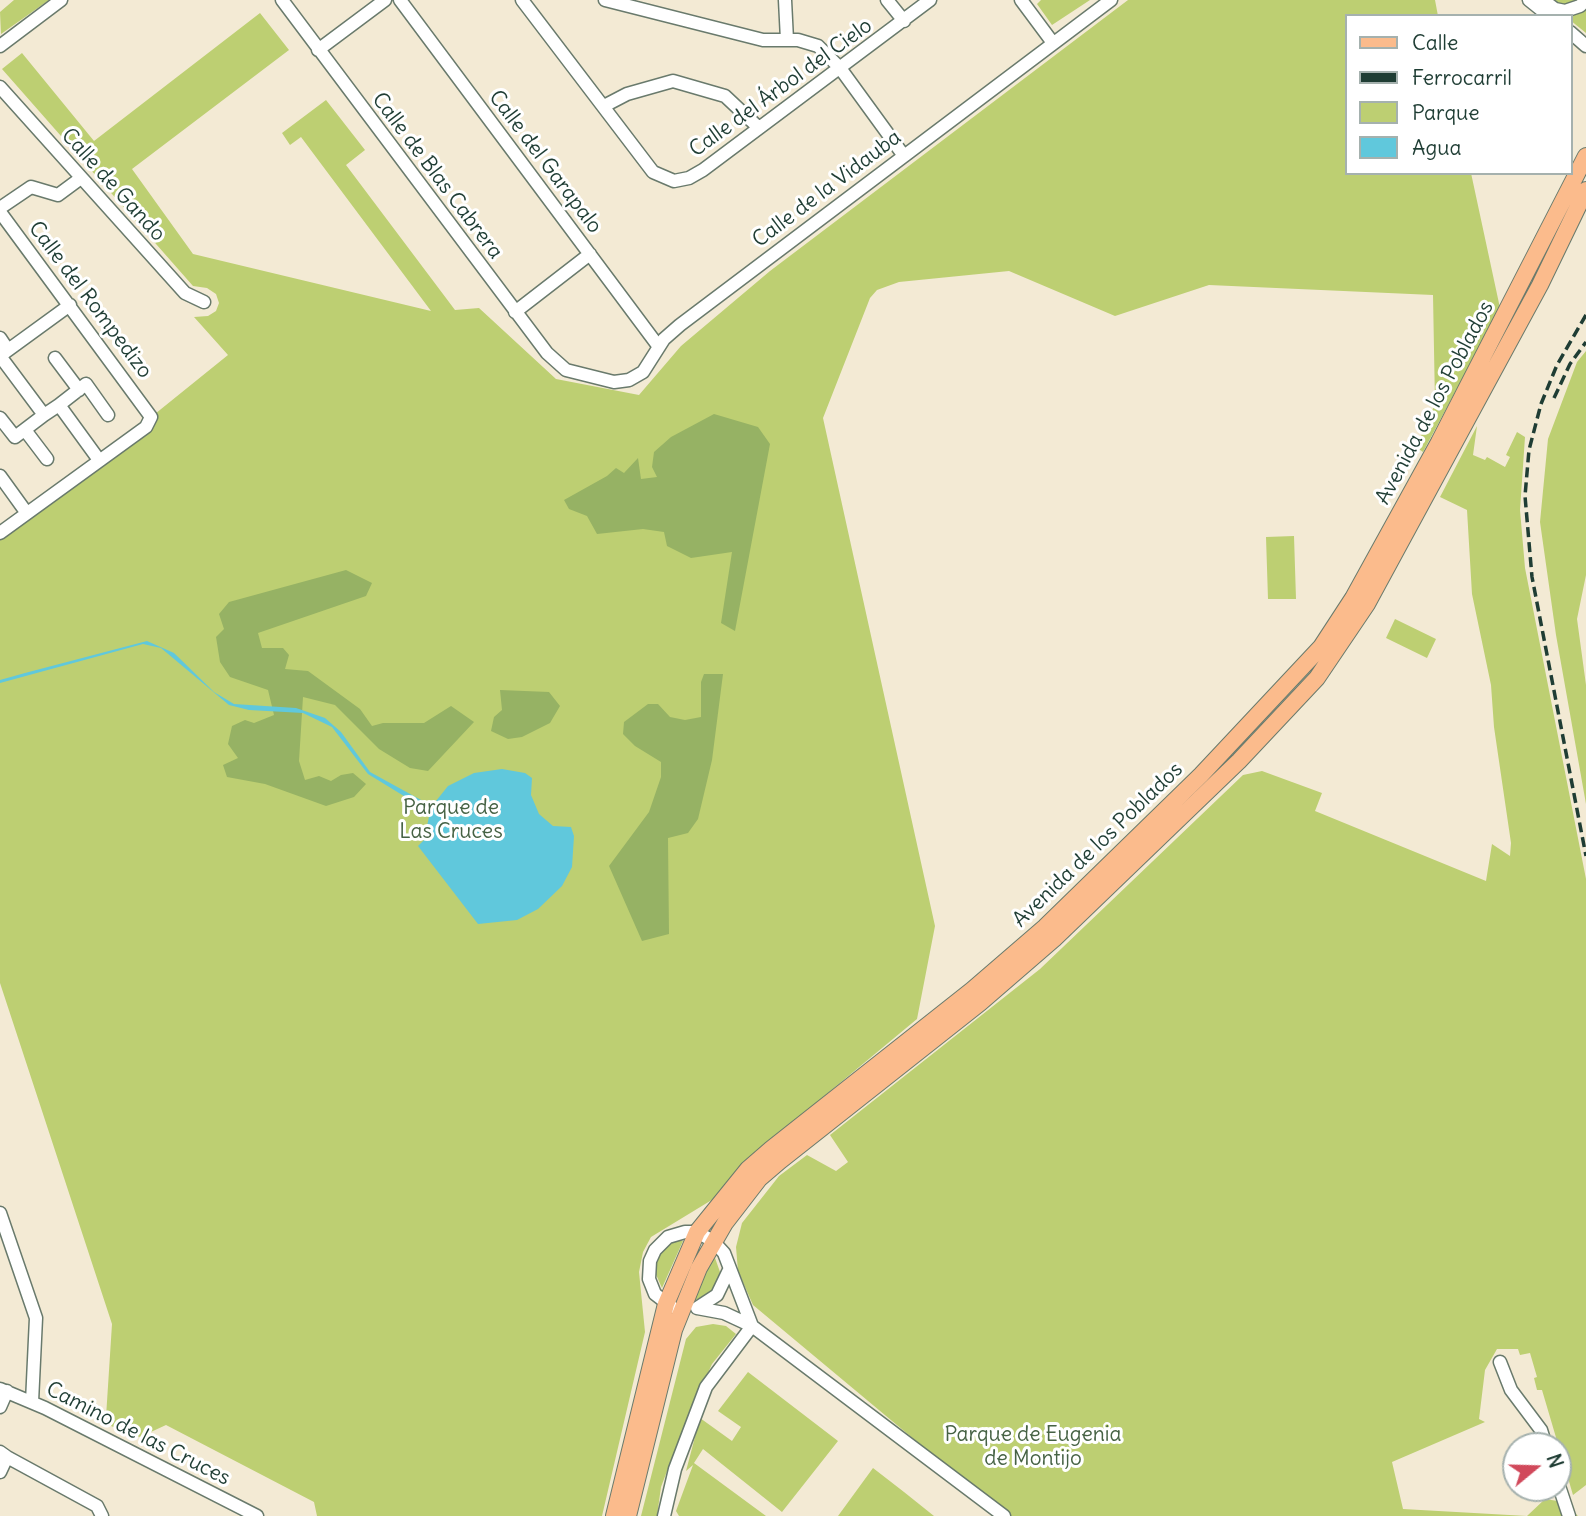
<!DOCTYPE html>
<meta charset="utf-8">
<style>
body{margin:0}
#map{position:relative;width:1586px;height:1516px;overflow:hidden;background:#f3ead4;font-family:Delius,sans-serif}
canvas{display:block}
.legend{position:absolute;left:1345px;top:14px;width:228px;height:161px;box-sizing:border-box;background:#fff;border:2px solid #a5b1ae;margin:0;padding:9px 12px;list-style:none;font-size:21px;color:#1f3d34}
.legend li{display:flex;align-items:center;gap:14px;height:35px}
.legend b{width:35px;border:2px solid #a5b1ae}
.north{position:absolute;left:1502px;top:1432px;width:70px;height:70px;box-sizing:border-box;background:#fff;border:2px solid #a5b1ae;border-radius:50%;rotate:71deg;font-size:19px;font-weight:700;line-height:28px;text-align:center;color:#1f3d34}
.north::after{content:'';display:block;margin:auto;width:24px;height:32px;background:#d1495b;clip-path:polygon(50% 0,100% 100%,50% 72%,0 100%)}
</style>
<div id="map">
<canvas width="1586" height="1516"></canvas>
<ul class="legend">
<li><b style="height:9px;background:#fbbb8c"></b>Calle</li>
<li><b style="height:9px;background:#1f3d34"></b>Ferrocarril</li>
<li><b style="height:19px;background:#bdcf72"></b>Parque</li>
<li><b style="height:19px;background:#60c8dc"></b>Agua</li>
</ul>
<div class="north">N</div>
</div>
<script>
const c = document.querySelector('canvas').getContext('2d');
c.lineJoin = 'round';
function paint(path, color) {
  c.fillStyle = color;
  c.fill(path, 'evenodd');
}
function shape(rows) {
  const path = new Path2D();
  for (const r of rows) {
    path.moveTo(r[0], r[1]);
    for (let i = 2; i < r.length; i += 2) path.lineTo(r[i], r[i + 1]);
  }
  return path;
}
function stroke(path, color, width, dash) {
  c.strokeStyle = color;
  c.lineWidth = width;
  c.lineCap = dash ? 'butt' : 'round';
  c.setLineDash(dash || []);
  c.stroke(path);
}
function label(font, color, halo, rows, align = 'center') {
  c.font = font + ' Delius,sans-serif';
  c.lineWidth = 6;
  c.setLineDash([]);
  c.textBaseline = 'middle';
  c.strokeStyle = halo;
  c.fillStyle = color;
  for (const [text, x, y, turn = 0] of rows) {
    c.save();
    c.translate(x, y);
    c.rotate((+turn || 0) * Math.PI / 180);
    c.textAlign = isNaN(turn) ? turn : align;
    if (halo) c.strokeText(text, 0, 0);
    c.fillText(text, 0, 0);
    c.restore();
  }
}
paint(shape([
 [14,0,49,0,1,34,0,12],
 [1041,0,1090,0,1052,25,1037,4],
 [1128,0,1435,0,1438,16,1346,16,1346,173,1471,173,1500,308,1423,452,1416,447,1435,404,1433,295,1209,285,1115,316,1009,271,899,282,877,290,870,298,823,418,935,926,917,1019,746,1161,715,1198,651,1237,643,1252,639,1272,645,1332,602,1516,317,1516,314,1502,166,1425,140,1437,111,1426,106,1417,112,1324,0,983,0,539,228,355,194,317,208,316,216,311,219,303,216,294,207,288,193,286,2,69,22,53,94,141,260,13,289,50,132,169,193,254,431,311,301,137,290,145,282,133,326,100,365,150,346,165,455,310,479,308,556,379,639,395,681,346,770,271],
 [1549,0,1586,0,1586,33,1570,20,1570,16,1565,16],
 [1586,351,1586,575,1577,619,1586,685,1586,804,1556,635,1540,522,1548,439,1577,362],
 [1477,426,1473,455,1485,460,1487,457,1505,467,1510,457,1506,455,1517,432,1525,437,1520,510,1525,568,1586,879,1586,1485,1573,1495,1542,1390,1537,1390,1534,1378,1537,1377,1530,1353,1520,1355,1518,1349,1497,1349,1485,1370,1479,1419,1485,1422,1392,1462,1403,1509,1527,1516,1545,1499,1564,1502,1578,1516,1006,1516,753,1305,738,1271,736,1247,742,1223,779,1176,807,1155,836,1171,848,1162,830,1135,1040,969,1243,775,1262,771,1322,793,1315,811,1486,881,1492,844,1510,856,1511,843,1494,727,1491,685,1472,594,1467,510,1440,497],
 [1294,536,1296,599,1268,599,1266,537],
 [1395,619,1436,639,1427,658,1386,638],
 [677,1241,683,1241,662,1288,654,1270,656,1256,669,1243],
 [714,1255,720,1272,713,1293,693,1301],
 [713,1324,726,1326,736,1334,712,1364,686,1421,661,1487,657,1516,641,1516,686,1339,696,1327],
 [748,1372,838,1441,782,1512,703,1449,694,1463,766,1516,679,1516,676,1511,693,1465,686,1471,700,1418,732,1441,741,1427,718,1411],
 [873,1468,904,1492,934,1516,838,1516]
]), '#bdcf72');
paint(shape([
 [714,414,758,427,770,444,735,631,721,623,732,552,691,558,667,546,664,532,643,529,597,534,587,516,569,509,564,500,607,476,616,468,624,473,638,458,641,479,657,477,652,467,654,452,671,437],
 [346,570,372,583,366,596,258,633,262,648,283,648,289,655,285,669,308,671,360,709,372,726,383,723,424,723,451,706,474,722,428,771,410,768,379,749,335,705,303,697,299,761,305,780,319,776,331,781,341,775,353,773,366,784,354,797,326,806,265,784,227,777,223,765,238,758,228,744,232,726,245,720,254,723,274,715,268,690,230,677,220,662,216,637,224,629,219,614,229,602],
 [704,674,723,674,712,760,698,819,688,833,668,838,669,934,642,941,609,866,649,812,661,777,661,762,635,746,623,734,624,722,648,704,658,704,670,717,685,720,701,717,701,682],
 [500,690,549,692,560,706,550,723,522,737,508,739,491,731,494,717,502,710]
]), '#96b264');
paint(shape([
 [147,641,174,653,214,692,234,704,296,708,325,718,341,732,370,772,432,806,448,786,474,773,502,769,525,773,532,778,531,795,539,814,553,826,571,827,574,836,572,867,562,886,538,909,517,920,478,924,418,846,424,840,430,812,368,774,332,727,303,713,249,710,229,705,161,648,143,644,0,683,0,680,25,673]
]), '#60c8dc');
const minor = shape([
 [282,0,547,353,566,370,614,382,629,380,643,372,664,339,680,325,1111,0],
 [400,0,659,347],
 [522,0,653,172,674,181,689,178,703,170,930,0],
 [605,0,763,40,798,40,818,46,840,68,904,156],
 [785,0,787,40],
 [887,0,904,21],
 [1021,0,1053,43],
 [1529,0,1549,16],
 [1543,0,1555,9,1565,11,1580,6,1586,0],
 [1570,32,1586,46],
 [0,46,61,0],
 [318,50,385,0],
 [0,87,185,293,204,302],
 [604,106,627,94,673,81,725,96,758,127],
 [0,208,31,187,58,195,81,178],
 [0,212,151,417,146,427,0,533],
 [70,305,0,356,44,415,59,405,99,460],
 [515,312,590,254],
 [0,338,8,350],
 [55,358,79,390],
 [59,405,86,384,108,415],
 [0,418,15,437,44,415],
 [25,430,47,459],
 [0,476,26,512],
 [0,1213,36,1318,32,1402],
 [672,1307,655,1294,649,1279,650,1261,655,1250,668,1237,685,1232,697,1232,713,1241,724,1253,752,1326],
 [697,1308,724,1313,752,1326,1004,1516],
 [697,1308,717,1295,729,1270],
 [1500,1362,1511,1390,1541,1430,1546,1446],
 [0,1389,45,1408,257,1516],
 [0,1407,7,1391],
 [0,1452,7,1457,0,1472],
 [7,1457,97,1506,102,1516],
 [1558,1483,1569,1516],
 [664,1516,675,1469,706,1387,752,1326]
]);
const major = shape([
 [614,1516,666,1304,697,1232,748,1169,771,1149,972,990,1045,927,1201,775,1321,647,1353,598,1439,442,1586,156],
 [628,1516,674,1330,699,1268,725,1223,759,1179,780,1161,980,1003,1054,939,1239,761,1317,678,1367,604,1540,285,1586,190]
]);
stroke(minor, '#697a6c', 15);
stroke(major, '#697a6c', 18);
stroke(minor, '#fff', 12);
stroke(major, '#fbbb8c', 16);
stroke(shape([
 [1586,315,1557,365,1541,404,1529,450,1525,496,1532,577,1586,856],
 [1554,398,1570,364,1586,342]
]), '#1f3d34', 3.5, [10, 5]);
label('21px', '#1f3d34', '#fff', [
 ["Calle del Árbol del Cielo",781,88,-36],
 ["Calle del Garapalo",545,162,53],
 ["Calle de Blas Cabrera",437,176,53],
 ["Calle de Gando",113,185,48],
 ["Calle de la Vidauba",827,189,-37],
 ["Calle del Rompedizo",90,300,53],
 ["Avenida de los Poblados",1435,403,-62],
 ["Avenida de los Poblados",1098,845,-44],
 ["Camino de las Cruces",138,1434,27]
]);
label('21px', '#466244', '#fff', [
 ["Parque de",451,808],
 ["Las Cruces",451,832],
 ["Parque de Eugenia",1033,1435],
 ["de Montijo",1033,1459]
]);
</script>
